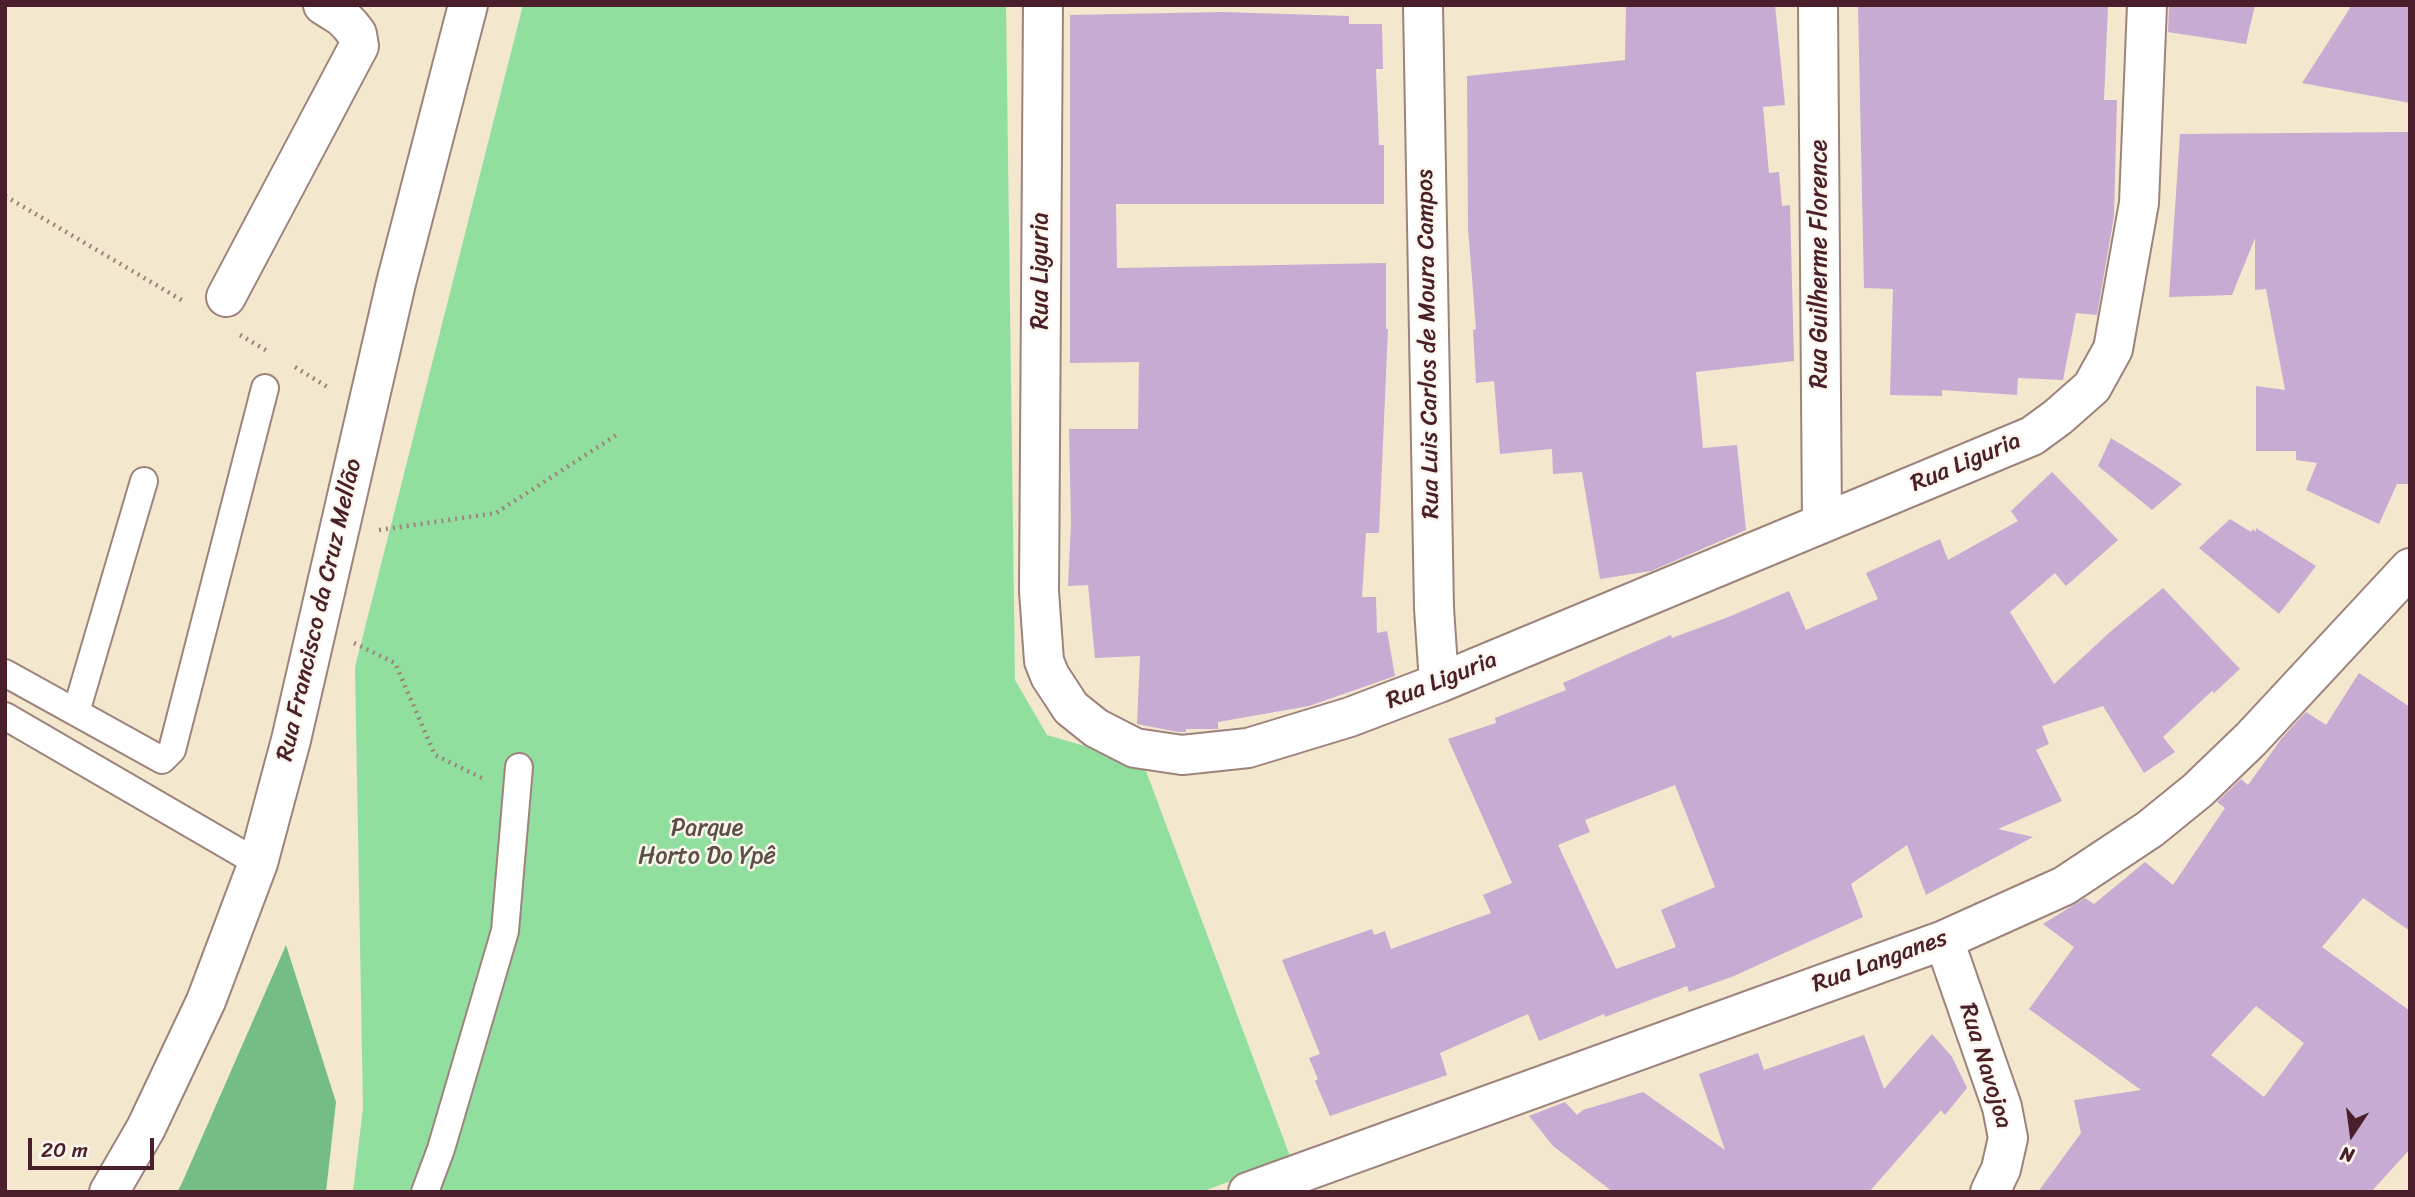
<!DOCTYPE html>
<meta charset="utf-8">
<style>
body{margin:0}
#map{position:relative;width:2415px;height:1197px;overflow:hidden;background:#f3e7ce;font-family:Sriracha,sans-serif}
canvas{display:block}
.frame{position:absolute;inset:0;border:7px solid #4a1f2b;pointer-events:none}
.north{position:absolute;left:2317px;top:1099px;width:70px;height:70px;-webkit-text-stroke:5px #fbf7ec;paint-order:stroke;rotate:193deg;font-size:19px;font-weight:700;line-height:28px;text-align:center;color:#4a1f2b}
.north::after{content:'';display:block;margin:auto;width:24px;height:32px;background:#4a1f2b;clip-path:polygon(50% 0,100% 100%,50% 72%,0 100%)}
.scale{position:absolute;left:28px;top:1138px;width:126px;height:32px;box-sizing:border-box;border:4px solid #4a1f2b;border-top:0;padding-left:9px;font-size:21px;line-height:24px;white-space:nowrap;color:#4a1f2b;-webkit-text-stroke:5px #fbf7ec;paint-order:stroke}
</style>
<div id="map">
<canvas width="2415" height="1197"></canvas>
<div class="frame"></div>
<div class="north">N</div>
<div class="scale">20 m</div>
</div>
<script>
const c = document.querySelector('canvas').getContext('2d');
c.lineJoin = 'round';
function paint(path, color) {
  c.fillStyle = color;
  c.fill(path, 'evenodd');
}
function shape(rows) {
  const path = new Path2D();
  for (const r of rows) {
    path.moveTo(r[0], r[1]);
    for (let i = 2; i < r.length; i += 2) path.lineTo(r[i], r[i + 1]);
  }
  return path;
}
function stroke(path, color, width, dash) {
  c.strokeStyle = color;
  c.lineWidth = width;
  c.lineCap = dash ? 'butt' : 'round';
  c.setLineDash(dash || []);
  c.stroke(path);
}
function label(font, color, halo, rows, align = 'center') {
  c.font = font + ' Sriracha,sans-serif';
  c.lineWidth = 5;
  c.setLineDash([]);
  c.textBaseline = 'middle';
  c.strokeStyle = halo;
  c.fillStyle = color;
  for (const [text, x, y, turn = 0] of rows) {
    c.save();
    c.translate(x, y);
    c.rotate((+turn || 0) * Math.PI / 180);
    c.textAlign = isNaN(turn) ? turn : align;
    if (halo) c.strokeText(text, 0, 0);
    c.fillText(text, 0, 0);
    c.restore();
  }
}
paint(shape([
 [523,5,1006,5,1015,680,1047,735,1143,763,1291,1159,1201,1192,353,1192,363,1108,355,667]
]), '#90df9e');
paint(shape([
 [286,945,336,1102,326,1192,177,1192,182,1183]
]), '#74be85');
paint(shape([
 [1626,5,1775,5,1785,105,1763,107,1769,173,1779,172,1782,206,1790,205,1794,361,1696,372,1703,448,1737,445,1746,530,1651,571,1600,579,1582,472,1553,474,1552,449,1500,454,1494,381,1476,383,1473,330,1476,329,1468,228,1467,76,1625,60],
 [1858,5,2108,5,2104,100,2117,100,2114,216,2097,315,2076,313,2063,380,2018,378,2017,395,1942,390,1942,396,1890,395,1893,289,1864,288],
 [2169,5,2255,5,2246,44,2168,32],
 [2352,5,2410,5,2410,103,2302,83],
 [1222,12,1349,16,1349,24,1382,24,1383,69,1376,69,1379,145,1384,145,1384,204,1116,204,1117,268,1386,263,1386,329,1388,329,1379,533,1366,533,1362,597,1376,597,1377,633,1387,631,1395,676,1309,706,1218,722,1218,729,1186,729,1186,732,1178,732,1137,724,1140,656,1095,658,1088,585,1068,586,1071,523,1069,429,1138,429,1139,362,1070,363,1070,15],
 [2408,132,2410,484,2397,484,2379,524,2306,490,2317,463,2296,460,2296,451,2256,451,2256,386,2285,390,2266,289,2255,290,2255,238,2232,295,2169,297,2180,134],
 [2111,438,2154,465,2182,484,2152,510,2098,466],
 [2052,472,2118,540,2066,586,2055,573,2010,612,2054,684,2110,632,2163,588,2240,669,2214,693,2212,691,2163,737,2175,752,2144,773,2103,706,2042,726,2049,744,2036,750,2062,801,1998,829,2033,837,1926,895,1907,845,1851,884,1863,917,1734,976,1689,992,1687,986,1605,1017,1604,1014,1539,1041,1528,1014,1440,1053,1447,1075,1330,1116,1315,1081,1318,1079,1309,1058,1320,1054,1282,960,1372,929,1374,935,1385,931,1391,949,1491,913,1483,895,1512,883,1448,739,1496,723,1495,718,1566,690,1563,683,1637,650,1671,635,1672,638,1731,616,1789,591,1806,630,1878,599,1866,573,1940,539,1948,560,2018,521,2011,511],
 [1675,785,1715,887,1661,910,1676,947,1616,969,1558,845,1590,832,1585,820],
 [2230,519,2251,532,2253,529,2256,532,2256,528,2316,566,2279,614,2199,548],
 [2359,673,2410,707,2410,931,2363,898,2322,947,2410,1011,2410,1149,2371,1192,2038,1192,2081,1133,2074,1100,2141,1090,2029,1009,2074,947,2043,924,2085,898,2094,904,2145,862,2173,885,2225,808,2217,802,2241,779,2248,785,2282,738,2306,712,2326,725],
 [2256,1006,2304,1043,2264,1097,2211,1055],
 [1932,1034,1952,1057,1967,1088,1945,1115,1941,1110,1869,1192,1613,1192,1553,1146,1529,1116,1565,1102,1577,1115,1583,1110,1643,1092,1725,1150,1699,1074,1758,1053,1764,1070,1864,1035,1884,1089]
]), '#c7abd2');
const service = shape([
 [5,673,162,760,172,750,265,388],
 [76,712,144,481],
 [5,716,258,863],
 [425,1192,441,1149,505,931,519,767]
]);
const minor = shape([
 [1043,5,1039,591,1044,661,1050,676,1071,708,1096,728,1135,748,1182,755,1248,748,1350,717,1439,683,2032,436,2058,417,2092,387,2113,349,2139,203,2147,5],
 [1423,5,1434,608,1439,683],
 [1818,5,1822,523],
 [226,297,359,46,357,34,350,25,342,17,323,5],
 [1944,940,2002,1107,2008,1138,2001,1169,1990,1192],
 [109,1192,146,1128,206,1001,258,863,291,740,396,283,468,5],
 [1248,1192,1944,940,2064,886,2150,829,2198,790,2251,739,2410,568]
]);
stroke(service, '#9e837c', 30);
stroke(minor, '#9e837c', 42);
stroke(shape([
 [5,196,185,302],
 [240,335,269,352],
 [295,367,329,388],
 [379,530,496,513,618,434],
 [354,643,395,663,435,755,484,779]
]), '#9e837c', 4.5, [2, 5]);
stroke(service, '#fff', 26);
stroke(minor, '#fff', 38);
label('24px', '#4a1f2b', '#fbf7ec', [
 ["Rua Guilherme Florence",1820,264,-90],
 ["Rua Liguria",1041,271,-90],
 ["Rua Luis Carlos de Moura Campos",1429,344,-91],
 ["Rua Liguria",1966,463,-23],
 ["Rua Francisco da Cruz Mellão",320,610,-77],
 ["Rua Liguria",1442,681,-22],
 ["Rua Langanes",1880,962,-20],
 ["Rua Navojoa",1985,1066,73]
]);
label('24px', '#5c4f48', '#fbf7ec', [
 ["Parque",707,829],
 ["Horto Do Ypê",707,857]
]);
</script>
